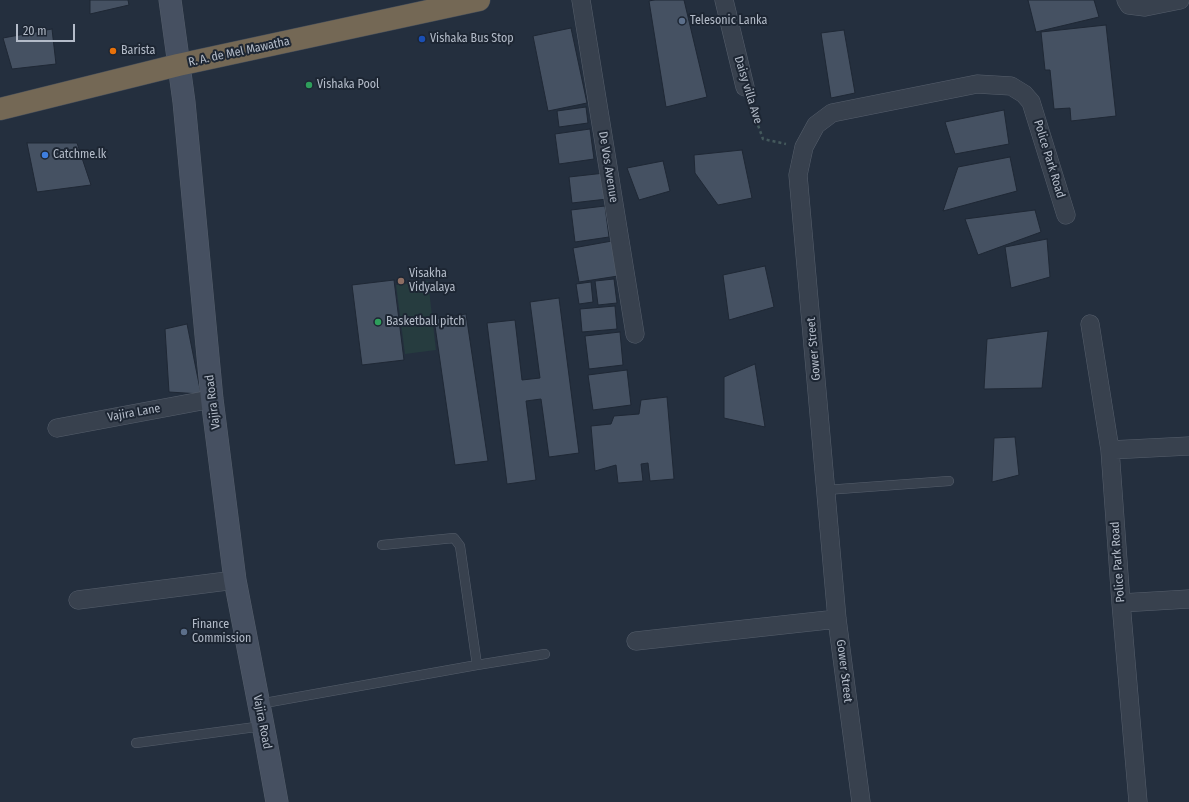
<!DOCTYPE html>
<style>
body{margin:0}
#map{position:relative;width:1189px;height:802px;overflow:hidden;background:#242f3e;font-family:"Fira Sans Condensed",sans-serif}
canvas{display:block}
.scale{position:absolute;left:16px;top:24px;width:59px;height:18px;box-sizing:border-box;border:2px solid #b4bcc9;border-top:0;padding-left:5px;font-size:12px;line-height:14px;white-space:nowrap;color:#b4bcc9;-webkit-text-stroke:3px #1d2633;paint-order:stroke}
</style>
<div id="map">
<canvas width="1189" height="802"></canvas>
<div class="scale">20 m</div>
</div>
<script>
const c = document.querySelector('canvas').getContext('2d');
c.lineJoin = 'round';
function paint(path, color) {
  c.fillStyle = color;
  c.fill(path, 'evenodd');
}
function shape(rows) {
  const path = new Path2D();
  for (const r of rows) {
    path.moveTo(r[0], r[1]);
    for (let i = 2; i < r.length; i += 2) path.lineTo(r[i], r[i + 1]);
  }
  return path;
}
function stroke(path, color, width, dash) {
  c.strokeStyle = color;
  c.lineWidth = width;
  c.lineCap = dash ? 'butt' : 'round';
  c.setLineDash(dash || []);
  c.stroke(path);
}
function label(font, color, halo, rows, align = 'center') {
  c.font = font + ' "Fira Sans Condensed",sans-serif';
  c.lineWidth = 4;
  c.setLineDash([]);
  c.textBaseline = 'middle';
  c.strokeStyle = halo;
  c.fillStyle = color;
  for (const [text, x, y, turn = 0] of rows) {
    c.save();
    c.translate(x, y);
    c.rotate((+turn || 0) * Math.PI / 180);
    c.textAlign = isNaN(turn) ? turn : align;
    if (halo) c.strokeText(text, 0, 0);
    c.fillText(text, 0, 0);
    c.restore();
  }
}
paint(shape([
 [428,281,436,350,405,354,396,285]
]), '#263c3f');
const building = shape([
 [90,0,128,0,129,5,90,14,90,0],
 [654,0,684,0,707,97,666,107,649,1,654,0],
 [1028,0,1094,0,1099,17,1036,32,1028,0],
 [1106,25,1116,116,1071,121,1070,108,1054,109,1050,70,1045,70,1041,32,1106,25],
 [571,28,587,103,548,111,533,36,571,28],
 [52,29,56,64,12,69,3,38,52,29],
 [844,30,855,93,831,98,821,33,844,30],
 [586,107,588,123,559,127,557,111,586,107],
 [1004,110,1009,144,955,154,945,122,1004,110],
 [590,129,594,159,559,164,555,134,590,129],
 [27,143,77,143,91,185,37,192,27,143],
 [742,150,752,198,718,205,695,173,694,155,742,150],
 [1010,157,1017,191,943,211,958,167,1010,157],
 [663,161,670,191,639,200,627,168,663,161],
 [605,173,607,199,572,203,569,177,605,173],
 [605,206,609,237,575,242,571,210,605,206],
 [1035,210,1041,232,978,255,965,219,1035,210],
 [1047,239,1050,277,1011,288,1005,247,1047,239],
 [612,241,618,276,579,282,573,248,612,241],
 [765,266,774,307,729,320,723,275,765,266],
 [614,279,617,303,598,305,595,281,614,279],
 [394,280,404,360,362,365,352,285,394,280],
 [591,282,593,302,579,304,576,284,591,282],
 [559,298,579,453,549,457,541,399,526,401,536,480,507,484,487,323,515,320,522,380,540,378,530,302,559,298],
 [615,306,617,329,582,332,580,309,615,306],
 [466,314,488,461,455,465,434,319,466,314],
 [187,324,201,394,169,392,165,329,187,324],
 [1048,331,1042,388,984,389,987,339,1048,331],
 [620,332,623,365,589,369,585,336,620,332],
 [755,364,765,427,724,418,724,377,755,364],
 [627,370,631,405,593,410,588,375,627,370],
 [667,397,674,479,650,481,648,463,641,464,643,481,618,483,616,465,595,471,591,426,611,424,614,416,639,414,641,400,667,397],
 [1015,437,1019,475,992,482,994,438,1015,437]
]);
paint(building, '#455162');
stroke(building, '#1f2835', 1);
const lane = shape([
 [826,490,949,481],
 [382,545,454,538,460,546,477,665],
 [259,704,477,665,545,654],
 [136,743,263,726]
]);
const street = shape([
 [581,0,635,334],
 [724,0,745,87],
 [1126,0,1129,5,1145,7,1180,0],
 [1090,324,1110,450,1121,603,1138,802],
 [57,428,212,399],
 [1110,450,1189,446],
 [78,600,235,580],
 [1121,603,1189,599],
 [636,641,837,619],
 [861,802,837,619,798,175,804,147,816,125,832,113,977,84,1011,86,1024,94,1031,102,1066,215]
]);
const secondary = shape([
 [170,0,184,102,212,399,235,580,266,741,277,802]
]);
const highway = shape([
 [0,109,178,65,479,0]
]);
stroke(lane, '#565f6c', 10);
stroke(street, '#565f6c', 19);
stroke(secondary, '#565f6c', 23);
stroke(highway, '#434c59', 23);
stroke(shape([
 [750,103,763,139,786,144]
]), '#44595c', 2.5, [3, 3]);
stroke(lane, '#38414e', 9);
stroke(street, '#38414e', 18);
stroke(secondary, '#465061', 22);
stroke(highway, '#746855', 22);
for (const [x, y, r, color] of [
 [682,21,4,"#5c6f8a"],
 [422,39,4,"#1a4fb4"],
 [113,51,4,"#e8710a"],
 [309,85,4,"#2e9e5b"],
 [45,155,4,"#3f7fe0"],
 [401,281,4,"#8d6e63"],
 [378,322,4,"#2e9e5b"],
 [184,632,4,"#5c6f8a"]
]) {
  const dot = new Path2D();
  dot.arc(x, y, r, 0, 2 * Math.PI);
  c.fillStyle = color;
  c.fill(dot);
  stroke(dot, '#1d2633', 1.5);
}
label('12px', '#b4bcc9', '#1d2633', [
 ["Telesonic Lanka",690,21],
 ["Vishaka Bus Stop",430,39],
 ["Barista",121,51],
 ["Vishaka Pool",317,85],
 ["Catchme.lk",53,155],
 ["Visakha",409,274],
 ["Vidyalaya",409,288],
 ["Basketball pitch",386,322],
 ["Finance",192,625],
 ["Commission",192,639]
], 'left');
label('12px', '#b4bcc9', '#1d2633', [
 ["R. A. de Mel Mawatha",239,52,-12],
 ["Daisy villa Ave",748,90,73],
 ["Police Park Road",1049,159,73],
 ["De Vos Avenue",608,167,81],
 ["Gower Street",814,349,-95],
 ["Vajira Road",213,402,-97],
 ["Vajira Lane",134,413,-10],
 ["Police Park Road",1118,562,-94],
 ["Gower Street",844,671,83],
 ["Vajira Road",262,722,79]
]);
</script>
